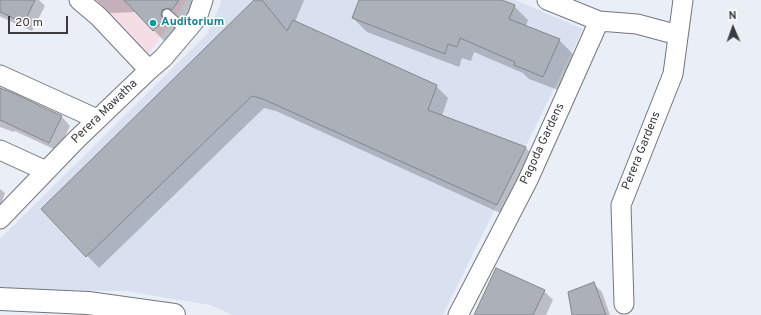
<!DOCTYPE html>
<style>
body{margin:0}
#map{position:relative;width:761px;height:315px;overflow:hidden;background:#eaeef7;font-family:Overpass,sans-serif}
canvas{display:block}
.north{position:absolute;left:713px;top:8px;width:40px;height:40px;-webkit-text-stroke:3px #fff;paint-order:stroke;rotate:358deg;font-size:11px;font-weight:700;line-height:16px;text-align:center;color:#3a3b3f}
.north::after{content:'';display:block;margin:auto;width:14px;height:18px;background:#3a3b3f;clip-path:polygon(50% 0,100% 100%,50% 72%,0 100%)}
.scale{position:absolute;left:8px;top:16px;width:60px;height:18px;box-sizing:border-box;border:2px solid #3a3b3f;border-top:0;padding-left:5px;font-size:12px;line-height:14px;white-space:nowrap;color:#3a3b3f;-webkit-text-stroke:3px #fff;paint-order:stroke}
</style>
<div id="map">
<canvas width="761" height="315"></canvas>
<div class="north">N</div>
<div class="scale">20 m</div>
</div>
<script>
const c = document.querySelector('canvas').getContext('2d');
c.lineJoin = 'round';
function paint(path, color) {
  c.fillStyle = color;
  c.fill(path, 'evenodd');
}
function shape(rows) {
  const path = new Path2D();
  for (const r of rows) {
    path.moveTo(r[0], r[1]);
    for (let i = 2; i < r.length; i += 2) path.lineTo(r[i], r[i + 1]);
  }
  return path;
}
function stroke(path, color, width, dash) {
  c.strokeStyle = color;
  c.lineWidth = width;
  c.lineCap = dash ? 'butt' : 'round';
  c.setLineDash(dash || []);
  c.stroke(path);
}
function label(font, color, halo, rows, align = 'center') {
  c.font = font + ' Overpass,sans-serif';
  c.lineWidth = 3;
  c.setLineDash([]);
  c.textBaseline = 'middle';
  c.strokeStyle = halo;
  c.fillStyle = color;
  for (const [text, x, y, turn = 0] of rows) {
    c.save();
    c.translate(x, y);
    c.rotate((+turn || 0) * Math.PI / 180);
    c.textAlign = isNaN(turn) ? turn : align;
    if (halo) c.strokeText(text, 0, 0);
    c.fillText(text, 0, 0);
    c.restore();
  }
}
paint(shape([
 [221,0,515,0,583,29,443,315,233,315,210,305,125,291,0,290,0,239,207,34,221,3]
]), '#d9e0ef');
paint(shape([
 [86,0,187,0,145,59]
]), '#f5dde6');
paint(shape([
 [0,0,39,0,45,6,32,31,1,17,0,16],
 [96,0,197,0,186,23,176,24,174,30,167,44,136,12,110,13],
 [255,0,304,0,295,22,436,86,448,98,442,116,526,148,538,160,509,217,276,111,264,108,99,268,43,209],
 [360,0,500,0,514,6,528,20,526,26,559,40,573,54,558,90,529,79,523,73,474,52,471,61,462,58,459,67,367,32,353,18],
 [0,90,13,94,62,117,70,126,58,151,15,131,14,132,0,127],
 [0,189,5,193,0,207],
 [593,283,602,292,610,315,573,315],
 [544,291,553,300,546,315,479,315]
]), '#0003');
const building = shape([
 [0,0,35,0,24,23,0,12,0,0],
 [124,0,179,0,172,10,168,8,162,10,161,15,164,20,153,31,124,0],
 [254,0,262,0,287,31,293,20,437,85,428,110,526,147,497,205,263,99,252,96,86,257,41,209,254,0],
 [359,0,502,0,515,5,509,19,560,39,543,77,514,65,515,62,460,38,457,47,448,44,445,54,352,18,359,0],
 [0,88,13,93,62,116,49,143,0,120,0,88],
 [496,268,545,290,533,315,474,315,496,268],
 [594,282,606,315,572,315,568,292,594,282]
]);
paint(building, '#acb0b8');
stroke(building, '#83878e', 1);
const lane = shape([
 [167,14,186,31]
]);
const street = shape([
 [79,0,99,17,149,70],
 [547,0,599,21,637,24,678,35],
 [0,75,97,119],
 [0,150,46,171],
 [0,219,77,139,149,70,163,58,197,18,203,0],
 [624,304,621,205,673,74,683,0],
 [458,315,528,180,599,21]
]);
const primary = shape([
 [0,299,88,303,174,315]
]);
stroke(lane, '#73767e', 11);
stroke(street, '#73767e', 21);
stroke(primary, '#73767e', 24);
stroke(lane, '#fff', 9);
stroke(street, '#fff', 19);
stroke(primary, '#fff', 22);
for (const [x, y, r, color] of [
 [153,23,4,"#0f9aa8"]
]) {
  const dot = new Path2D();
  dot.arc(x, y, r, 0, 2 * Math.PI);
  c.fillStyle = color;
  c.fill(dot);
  stroke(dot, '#fff', 1.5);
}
label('bold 12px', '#0d838f', '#fff', [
 ["Auditorium",161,23]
], 'left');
label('12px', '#3a3b3f', '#fff', [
 ["Perera Mawatha",105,112,-44],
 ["Pagoda Gardens",543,144,-65],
 ["Perera Gardens",642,151,-68]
]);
</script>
